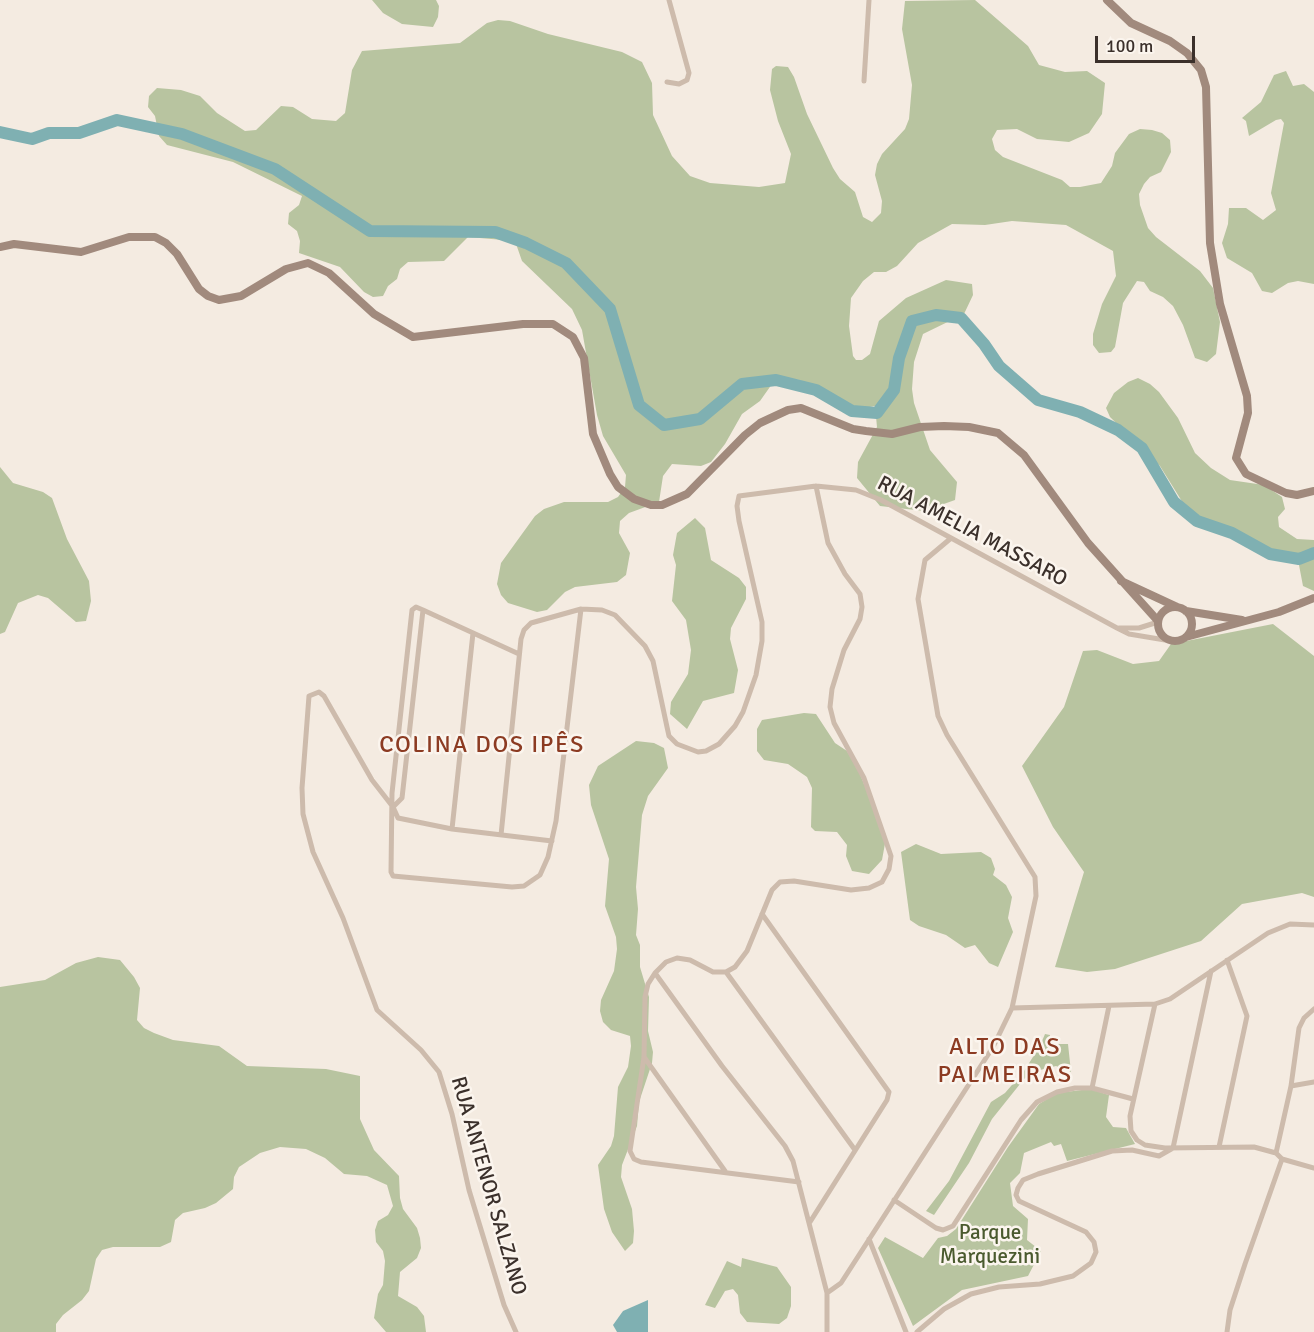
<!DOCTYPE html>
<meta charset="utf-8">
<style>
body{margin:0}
#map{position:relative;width:1314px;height:1332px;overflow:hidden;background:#f4ebe1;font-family:Signika,sans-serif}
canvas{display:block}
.scale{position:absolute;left:1095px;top:36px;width:100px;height:27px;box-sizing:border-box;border:3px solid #3b302b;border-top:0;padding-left:8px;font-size:18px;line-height:21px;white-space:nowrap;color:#3b302b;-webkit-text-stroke:4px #fbf5ee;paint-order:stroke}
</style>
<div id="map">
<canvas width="1314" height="1332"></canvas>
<div class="scale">100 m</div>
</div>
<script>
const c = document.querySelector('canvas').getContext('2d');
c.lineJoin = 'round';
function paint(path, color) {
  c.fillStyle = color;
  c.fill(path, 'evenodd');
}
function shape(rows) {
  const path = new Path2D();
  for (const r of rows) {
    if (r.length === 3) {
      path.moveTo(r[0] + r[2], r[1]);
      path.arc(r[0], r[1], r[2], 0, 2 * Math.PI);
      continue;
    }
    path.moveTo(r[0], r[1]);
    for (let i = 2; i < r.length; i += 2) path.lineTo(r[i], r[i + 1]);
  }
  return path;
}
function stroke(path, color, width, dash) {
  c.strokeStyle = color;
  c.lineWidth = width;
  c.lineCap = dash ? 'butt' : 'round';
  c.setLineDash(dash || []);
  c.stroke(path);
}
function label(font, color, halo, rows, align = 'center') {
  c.font = font + ' Signika,sans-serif';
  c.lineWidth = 5;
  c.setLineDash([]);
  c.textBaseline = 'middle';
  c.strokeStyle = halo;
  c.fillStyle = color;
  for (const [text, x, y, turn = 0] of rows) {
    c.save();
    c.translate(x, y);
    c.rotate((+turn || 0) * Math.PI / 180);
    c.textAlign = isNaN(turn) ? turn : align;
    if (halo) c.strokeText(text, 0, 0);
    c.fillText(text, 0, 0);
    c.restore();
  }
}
paint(shape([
 [372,0,436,0,439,6,438,17,433,27,402,24,383,13],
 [975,0,1028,46,1039,65,1065,72,1087,71,1105,83,1102,114,1089,133,1069,142,1037,139,1017,129,997,130,992,139,995,150,1003,157,1062,180,1070,187,1080,187,1101,183,1112,166,1115,153,1129,134,1140,129,1152,130,1162,133,1170,140,1171,152,1161,172,1150,177,1144,184,1139,194,1140,205,1148,228,1156,237,1200,271,1213,288,1220,322,1216,354,1207,362,1195,358,1183,325,1173,306,1163,297,1150,291,1144,282,1137,281,1123,303,1115,347,1111,352,1099,353,1093,345,1093,334,1102,304,1116,276,1113,251,1066,225,1012,221,985,225,952,224,918,243,897,266,886,272,874,272,863,281,851,298,849,326,853,356,856,360,862,360,870,354,879,321,906,298,946,280,972,284,973,295,964,314,923,334,914,362,912,389,914,403,930,450,957,482,955,500,924,511,880,506,857,478,858,462,877,427,875,406,853,410,836,408,800,380,783,379,772,384,760,401,742,414,725,444,711,462,701,466,672,464,663,476,659,502,629,513,620,521,619,533,630,553,626,575,617,582,575,587,565,592,547,610,537,612,508,603,501,595,497,584,501,563,535,516,544,509,564,502,608,502,618,497,625,487,626,475,603,436,597,415,582,330,572,309,522,261,515,241,468,237,444,261,408,262,400,269,397,279,388,286,383,296,373,297,364,292,340,267,299,253,300,241,297,231,288,224,289,213,299,205,302,196,233,162,167,145,159,136,155,116,148,107,149,96,157,88,181,90,200,96,217,113,245,131,256,130,281,106,293,107,312,119,336,121,345,113,352,70,362,51,460,43,487,23,498,20,510,21,548,34,622,52,642,62,652,83,653,115,672,156,690,176,710,183,759,187,785,183,791,154,778,121,770,90,772,69,776,66,788,67,794,77,807,114,833,168,840,179,855,192,863,217,872,222,881,213,882,201,875,175,877,164,882,154,905,129,909,119,912,85,902,29,905,1],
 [1286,71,1293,86,1304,84,1314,92,1314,284,1298,281,1288,283,1272,293,1262,291,1252,273,1227,258,1222,243,1228,224,1229,208,1246,208,1263,220,1276,210,1271,193,1284,123,1281,119,1276,120,1249,136,1246,121,1242,118,1261,102,1274,75],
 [1138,378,1150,384,1159,392,1178,418,1195,453,1211,468,1230,480,1264,485,1282,497,1285,509,1278,517,1279,527,1297,539,1314,540,1314,591,1303,586,1299,565,1269,549,1210,523,1191,510,1183,503,1160,466,1110,417,1106,408,1114,393,1128,382],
 [0,467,13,483,43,492,52,498,67,539,89,581,91,601,86,621,76,622,48,598,38,595,18,603,5,632,0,634],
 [695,518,705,528,711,560,739,578,746,587,746,599,731,628,730,639,738,670,734,693,703,701,687,729,670,714,671,702,688,674,691,650,686,620,672,601,676,565,673,555,677,533],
 [1273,624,1314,656,1314,897,1302,893,1242,904,1201,941,1115,969,1087,972,1055,967,1084,872,1053,827,1022,766,1064,707,1083,651,1097,650,1133,664,1159,661,1171,644],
 [804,713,816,714,835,743,847,751,860,774,886,838,882,860,869,874,852,871,846,856,847,845,837,832,815,831,811,827,812,788,807,777,788,764,764,760,757,751,757,729,762,720],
 [636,741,654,743,664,748,668,768,648,796,642,815,636,887,638,909,636,935,640,945,640,967,649,997,648,1031,653,1052,652,1063,639,1102,637,1126,622,1165,621,1177,632,1209,634,1231,633,1243,625,1251,612,1232,604,1209,598,1165,611,1146,614,1136,618,1087,628,1067,631,1046,630,1036,611,1030,603,1022,600,1011,601,1000,614,971,617,949,616,937,605,906,609,859,591,805,589,785,598,766],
 [916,844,941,854,981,852,991,858,995,869,993,875,1006,885,1012,897,1008,918,1013,932,998,967,989,963,975,945,965,948,946,935,919,926,910,920,901,852],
 [98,957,120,960,134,977,140,988,137,1020,144,1028,154,1033,173,1040,219,1046,247,1066,326,1069,360,1076,360,1119,374,1150,399,1176,400,1198,403,1209,417,1228,420,1238,421,1248,417,1258,400,1272,398,1296,417,1307,424,1316,426,1332,386,1332,374,1318,378,1294,383,1285,385,1261,383,1251,376,1242,375,1230,378,1221,388,1215,393,1206,387,1185,367,1176,344,1174,325,1158,306,1149,280,1147,260,1153,239,1167,234,1177,233,1189,216,1203,205,1208,183,1213,175,1220,171,1242,160,1247,113,1247,102,1250,96,1259,89,1291,82,1300,63,1315,56,1324,56,1332,0,1332,0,987,45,980,76,963],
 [1045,1034,1050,1035,1049,1044,1068,1044,1071,1072,1056,1066,1032,1072,1024,1079,992,1119,969,1163,934,1215,926,1211,949,1181,991,1102,1005,1093,1024,1071,1040,1046],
 [1090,1089,1109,1095,1106,1117,1113,1127,1126,1128,1135,1144,1067,1161,1061,1144,1054,1146,1051,1142,1024,1153,1020,1173,1010,1183,1013,1206,1028,1219,1027,1240,1041,1251,1028,1276,962,1290,913,1326,878,1248,885,1237,923,1258,938,1238,947,1236,956,1229,1008,1147,1039,1104,1057,1093],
 [742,1258,777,1267,791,1287,791,1306,787,1318,779,1324,747,1322,740,1313,738,1295,733,1289,725,1291,715,1308,705,1305,727,1261,741,1267]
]), '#b8c4a0');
paint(shape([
 [648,1300,648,1332,617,1332,613,1325,623,1311]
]), '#7fb0b2');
stroke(shape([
 [0,132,32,139,49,133,79,133,117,120,182,134,275,169,370,231,495,232,526,243,566,263,610,309,639,405,664,425,700,419,742,384,776,380,816,390,852,411,877,413,894,390,899,358,912,321,936,315,961,318,984,344,999,366,1038,400,1080,412,1118,430,1142,448,1174,502,1197,521,1232,533,1270,554,1299,559,1314,553]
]), '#7fb0b2', 12);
stroke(shape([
 [864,81,869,0],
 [667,82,679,84,687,80,689,73,669,0],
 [1119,628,1139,628,1158,622],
 [519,654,423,610,416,607,412,610,392,793,391,872,393,876,512,887,524,886,540,875,548,857,556,821,581,609],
 [393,807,402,798,423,610],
 [452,829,473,633],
 [501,835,521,639,524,630,531,623,581,609,602,610,615,615,645,646,653,661,667,727,669,736,677,744,698,752,706,751,719,744,735,726,743,712,756,675,762,641,762,622,739,521,737,506,739,496,816,486,856,490,881,500,1117,628,1129,634,1171,641],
 [762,914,889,1092,887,1100,810,1222],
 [726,972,855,1150],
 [655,973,722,1066,785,1146,793,1161,827,1293,827,1332],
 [1155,1004,1130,1116,1131,1131,1137,1140,1145,1145,1165,1148,1254,1147,1276,1153,1282,1159,1314,1168],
 [1012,1008,1155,1004,1170,999,1268,933,1290,924,1314,925],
 [644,1057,725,1171],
 [1291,1086,1314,1082],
 [1092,1088,1109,1006],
 [1219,1147,1247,1016,1227,960],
 [1276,1153,1291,1086,1299,1028,1304,1018,1314,1009],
 [799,1182,641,1162,634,1159,630,1151,644,1057,645,997,648,984,655,973,666,962,677,958,690,960,713,972,726,972,735,967,747,951,772,890,780,882,794,881,851,890,869,888,882,882,889,869,891,856,864,778,834,723,830,707,832,689,844,650,860,619,862,607,860,594,845,574,828,543,816,486],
 [894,1200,936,1228,943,1230,953,1226,1021,1120,1037,1102,1057,1092,1075,1088,1092,1088,1133,1099],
 [869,1239,906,1332],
 [827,1293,841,1283,993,1047,1012,1008,1036,896,1035,877,947,735,938,716,918,599,925,560,950,539],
 [516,1332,504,1305,469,1190,452,1114,439,1072,421,1050,377,1010,343,918,313,852,303,814,302,788,309,696,319,692,324,696,372,780,393,807,398,818,452,829,552,841],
 [917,1332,944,1309,971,1294,999,1287,1040,1284,1073,1276,1091,1263,1096,1252,1094,1242,1086,1232,1019,1201,1016,1195,1018,1188,1023,1180,1038,1174,1112,1151,1132,1150,1159,1156,1173,1148,1211,971],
 [1227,1332,1230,1310,1245,1264,1282,1159]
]), '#cdbbac', 5);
stroke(shape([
 [1107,0,1131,23,1170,41,1187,53,1201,70,1206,87,1210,243,1220,304,1247,396,1248,413,1236,458,1246,474,1286,493,1297,495,1314,491],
 [0,247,14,244,81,252,129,237,155,237,166,243,177,254,199,289,208,296,219,300,241,296,286,269,308,263,329,273,374,314,413,337,523,324,553,324,573,337,584,358,593,434,610,474,618,487,634,499,651,505,662,505,687,494,745,435,760,423,788,410,801,408,853,429,866,431,892,434,920,427,944,426,969,427,998,433,1024,455,1088,543,1158,621],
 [1121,581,1177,607],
 [1175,624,17],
 [1186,611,1242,620],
 [1186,637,1279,612,1314,598]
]), '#a18a7d', 8);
label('21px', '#3b302b', '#fbf5ee', [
 ["RUA AMELIA MASSARO",972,532,28],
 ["RUA ANTENOR SALZANO",488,1186,74]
]);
label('21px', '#4a5a2e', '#fbf5ee', [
 ["Parque",990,1233],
 ["Marquezini",990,1257]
]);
c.letterSpacing = '1.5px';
label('24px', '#8c3b22', '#fbf5ee', [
 ["COLINA DOS IPÊS",482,746],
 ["ALTO DAS",1005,1048],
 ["PALMEIRAS",1005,1076]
]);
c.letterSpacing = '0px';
</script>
